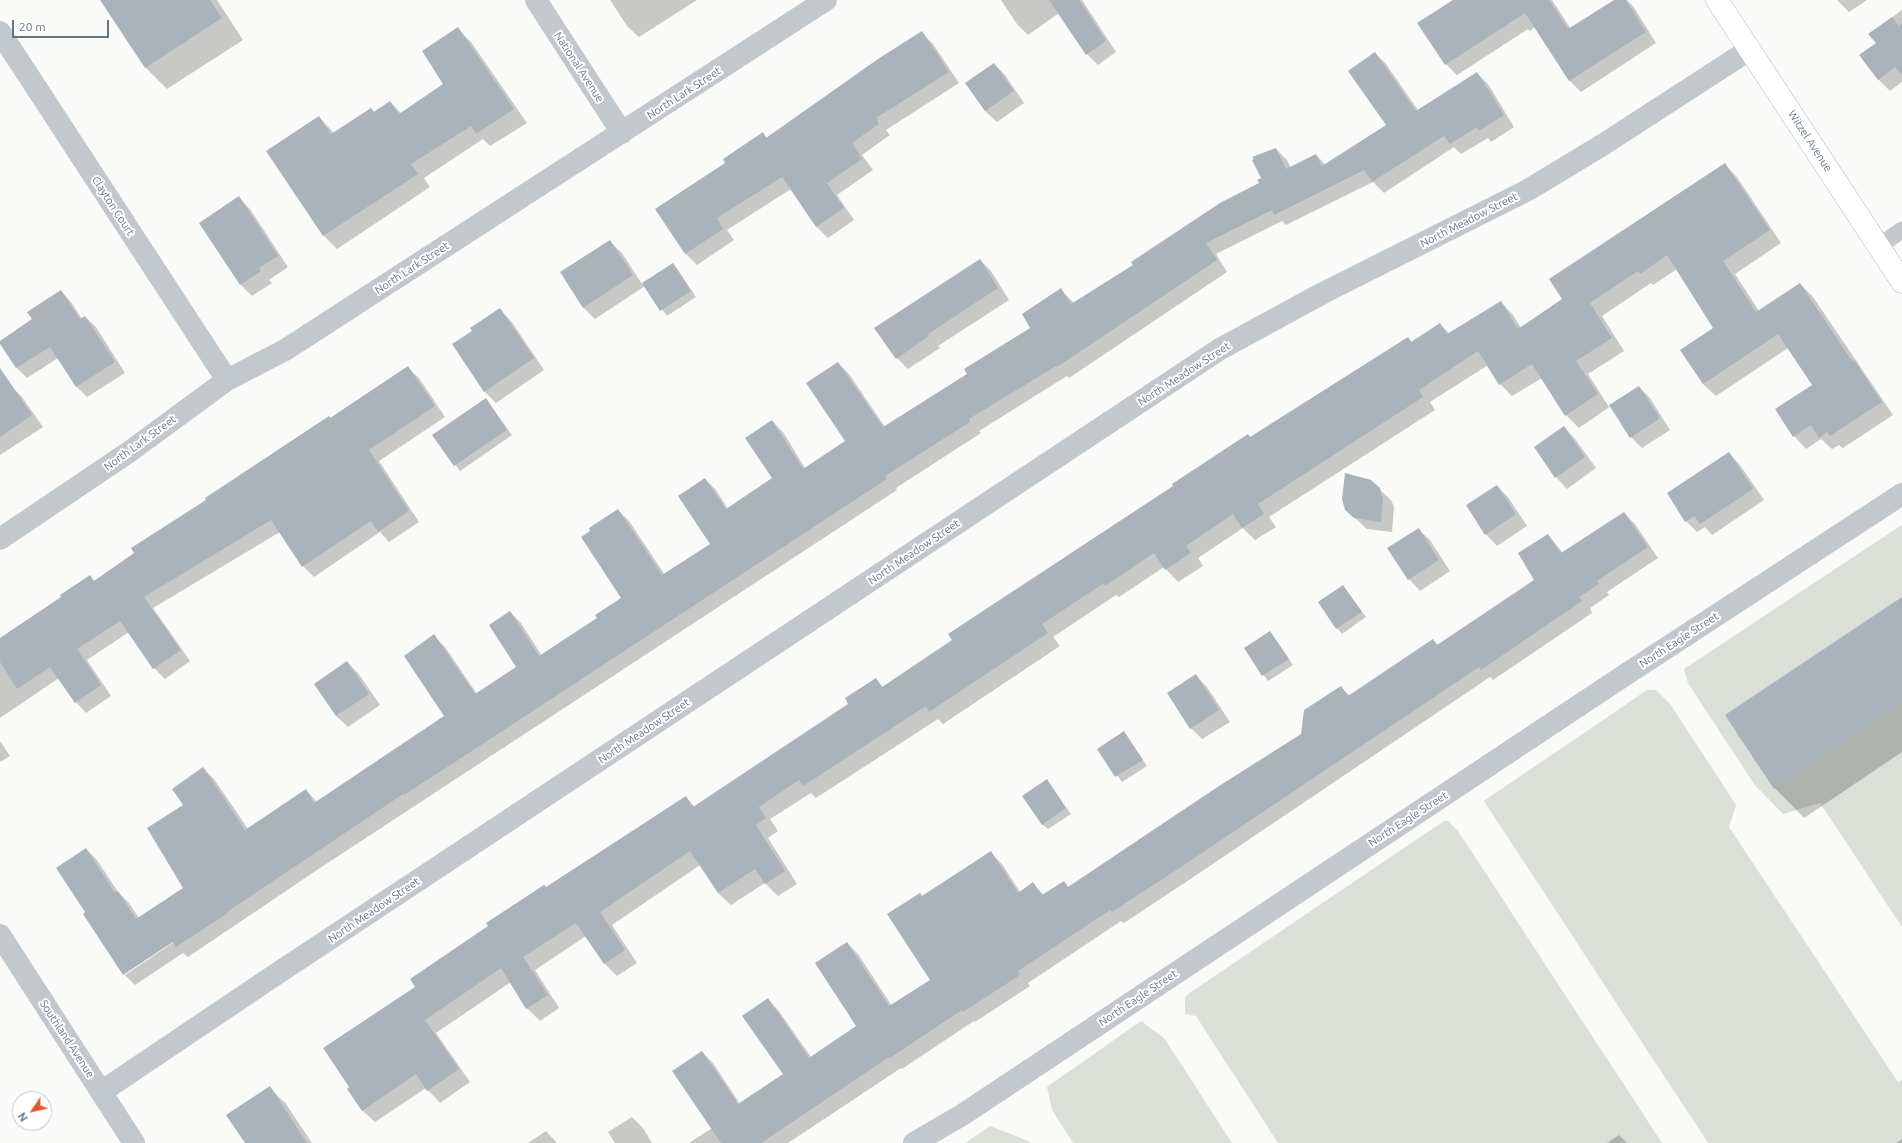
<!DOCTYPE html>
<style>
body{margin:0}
#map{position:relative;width:1902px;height:1143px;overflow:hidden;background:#fafaf8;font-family:Ubuntu,sans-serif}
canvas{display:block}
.north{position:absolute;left:12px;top:1091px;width:40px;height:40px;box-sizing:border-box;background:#fff;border:1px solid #c1c8cd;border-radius:50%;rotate:236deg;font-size:11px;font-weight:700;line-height:16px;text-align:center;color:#657683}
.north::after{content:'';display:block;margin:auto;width:14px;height:18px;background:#e4572e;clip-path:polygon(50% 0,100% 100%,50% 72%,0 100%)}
.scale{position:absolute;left:12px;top:20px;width:97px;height:18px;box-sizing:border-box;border:2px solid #657683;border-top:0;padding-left:5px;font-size:12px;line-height:14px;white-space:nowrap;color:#657683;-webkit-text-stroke:3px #fff;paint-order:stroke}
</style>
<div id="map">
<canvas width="1902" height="1143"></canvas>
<div class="north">N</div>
<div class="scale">20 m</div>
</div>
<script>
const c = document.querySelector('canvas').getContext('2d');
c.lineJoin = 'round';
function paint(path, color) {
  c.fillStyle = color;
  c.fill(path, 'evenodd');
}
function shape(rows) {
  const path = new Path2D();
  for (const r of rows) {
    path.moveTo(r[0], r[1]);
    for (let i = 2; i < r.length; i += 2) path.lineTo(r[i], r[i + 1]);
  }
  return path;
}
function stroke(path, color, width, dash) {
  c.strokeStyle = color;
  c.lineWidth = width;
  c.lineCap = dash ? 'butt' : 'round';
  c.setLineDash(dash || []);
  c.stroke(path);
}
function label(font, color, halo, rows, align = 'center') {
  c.font = font + ' Ubuntu,sans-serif';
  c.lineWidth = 4;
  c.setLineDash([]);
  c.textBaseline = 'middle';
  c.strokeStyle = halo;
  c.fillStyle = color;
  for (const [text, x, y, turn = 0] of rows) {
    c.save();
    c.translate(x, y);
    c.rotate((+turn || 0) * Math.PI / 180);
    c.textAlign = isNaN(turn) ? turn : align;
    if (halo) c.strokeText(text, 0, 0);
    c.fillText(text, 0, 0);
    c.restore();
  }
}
paint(shape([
 [1902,525,1902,927,1820,803,1783,814,1754,784,1688,683,1684,669],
 [1647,690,1656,690,1671,705,1736,805,1729,827,1898,1082,1902,1080,1902,1143,1708,1143,1484,801],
 [1444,821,1448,821,1458,831,1662,1143,1278,1143,1196,1016,1185,1014,1185,998,1188,994],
 [1141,1021,1164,1038,1232,1143,1073,1143,1052,1110,1047,1087],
 [990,1126,1021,1138,1032,1143,965,1143]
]), '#dadfd7');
paint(shape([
 [101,0,217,0,243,40,167,89,146,68],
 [610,0,697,0,639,37,627,26],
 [1001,0,1082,0,1116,52,1098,65,1087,54,1059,13,1028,35,1017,24],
 [1454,0,1552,0,1571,29,1616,0,1627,0,1633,6,1656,43,1581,92,1570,81,1535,27,1530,31,1528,29,1457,75,1446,64,1418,23],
 [1837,0,1867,0,1849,12],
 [1902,10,1902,82,1890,91,1879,80,1860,55,1877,43,1870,34],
 [458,29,471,42,527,123,490,146,483,139,424,178,430,187,337,249,324,236,267,152,319,117,334,133,371,109,374,112,390,102,401,113,445,84],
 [922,33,933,44,959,83,886,130,890,135,862,155,873,170,837,195,854,220,828,238,816,226,791,189,727,230,734,240,697,265,685,253,727,163,763,134,767,138],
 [1375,53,1386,64,1418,110,1477,73,1488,84,1514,127,1491,142,1488,138,1461,154,1454,147,1384,193,1373,182,1286,225,1282,221,1216,254,1227,272,1069,378,1067,376,979,431,981,433,896,488,897,490,320,868,188,957,183,953,135,985,124,974,87,912,86,849,97,860,118,892,129,903,139,918,184,889,184,806,203,768,214,779,248,829,306,790,317,802,446,717,434,636,445,647,477,694,518,667,510,612,521,623,542,656,598,618,622,598,618,510,629,521,665,575,711,544,705,479,716,490,728,509,773,479,772,421,783,432,805,468,847,441,838,363,849,374,885,427,968,374,1032,328,1061,290,1074,303,1260,184,1276,149,1287,160,1291,168,1316,155,1326,165,1387,126],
 [176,938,177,940,125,975,125,973],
 [994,64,1005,75,1024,103,997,122,985,111,966,83],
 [1724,164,1737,177,1781,243,1735,274,1759,311,1800,284,1813,297,1893,415,1843,448,1839,445,1832,449,1821,439,1806,449,1794,436,1777,410,1814,386,1788,348,1716,396,1703,384,1681,351,1715,328,1677,269,1653,285,1651,283,1602,316,1624,351,1588,374,1609,407,1639,387,1650,398,1670,430,1642,448,1631,437,1611,406,1579,428,1566,415,1542,378,1512,396,1500,384,1488,365,1430,402,1435,410,1269,517,1276,527,1255,540,1243,528,1198,558,1203,566,1178,582,1164,567,1119,597,1116,595,1053,637,1060,646,943,724,938,719,816,798,811,793,770,819,778,831,768,838,797,884,778,896,765,883,731,905,718,893,700,865,612,925,637,963,617,976,605,964,586,936,535,970,559,1008,540,1021,527,1008,511,982,436,1033,470,1082,440,1103,426,1088,375,1122,362,1110,417,988,546,888,686,798,695,807,849,704,876,679,883,687,953,640,1248,435,1251,438,1408,338,1412,342,1440,324,1450,334,1501,302,1513,315,1521,328,1564,299],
 [239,198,250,209,288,267,269,280,272,283,252,296,241,285,200,223],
 [610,242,622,253,642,284,673,264,678,270,696,297,667,316,645,286,595,319,584,308,561,272],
 [980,260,991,271,1009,300,938,346,940,348,908,369,897,358],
 [61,291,71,302,82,319,85,317,96,327,125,373,87,397,77,387,58,358,27,378,17,368,0,342,33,320],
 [500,310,511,321,544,370,496,403,485,392,473,331],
 [408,368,419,378,445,417,379,461,419,522,389,542,380,532,314,577,303,566,280,532,153,608,190,661,165,679,154,668,129,632,87,660,111,696,86,713,76,702,59,678,0,718,0,639,63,598,90,577,94,581],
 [11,386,22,397,43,427,0,455,0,393],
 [486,399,512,435,460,471,433,435],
 [1564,427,1575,439,1596,468,1567,489,1556,477],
 [1729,453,1740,465,1764,500,1712,535,1705,527,1697,532,1686,521],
 [1497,486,1508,497,1527,526,1497,546,1486,534],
 [1379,489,1391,500,1394,507,1392,532,1367,529,1346,510],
 [1624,513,1635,524,1658,558,1607,592,1609,595,1590,608,1592,613,1493,680,1490,677,1195,876,1124,923,1121,921,1028,983,1030,986,975,1022,974,1021,902,1069,901,1068,788,1143,689,1143,712,1128,702,1052,713,1063,740,1104,785,1075,768,1000,778,1010,811,1057,858,1026,847,943,858,954,892,1006,931,980,920,894,922,896,991,853,1002,864,1020,892,1033,884,1044,895,1064,882,1069,888,1302,734,1341,687,1350,696,1433,640,1438,645,1535,580,1548,535,1563,553],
 [1418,529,1430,540,1450,571,1420,591,1409,579,1389,548],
 [1343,586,1366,617,1342,634,1337,628],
 [1902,598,1902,752,1804,818,1775,788],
 [1270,632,1293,665,1268,681,1245,648],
 [347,662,358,673,380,705,348,727,336,716],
 [1196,676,1207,687,1230,722,1202,739,1191,728],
 [1124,733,1147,766,1122,782,1098,749],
 [0,741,10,756,0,762],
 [1047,781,1071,814,1048,829,1042,824],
 [269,1087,286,1104,312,1143,246,1143],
 [632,1117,643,1128,652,1143,615,1143,608,1132],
 [546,1131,557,1143,528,1143],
 [1619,1135,1627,1143,1607,1143],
 [1902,1139,1902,1143,1896,1143]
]), '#0003');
paint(shape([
 [100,0,210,0,222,18,145,68],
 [1049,0,1079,0,1106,41,1086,55],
 [1453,0,1549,0,1568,29,1614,0,1626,0,1646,32,1569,81,1525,13,1445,65,1417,23],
 [1892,17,1899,26,1902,23,1902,75,1895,67,1878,80,1859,55,1876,43,1868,34],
 [458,27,514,109,476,134,471,126,411,164,418,174,323,236,266,151,319,116,331,134,371,108,374,112,390,101,399,114,443,84,422,51],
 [922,31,949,72,876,118,879,124,852,143,862,159,827,183,844,208,816,227,782,177,717,218,723,229,685,254,655,209,725,163,723,159,763,132,766,138,878,59],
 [1375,52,1416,111,1477,72,1504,115,1479,131,1477,127,1450,144,1444,136,1372,182,1364,170,1274,215,1272,210,1206,243,1217,260,1057,367,1056,366,969,419,970,422,885,476,887,479,455,762,404,795,403,794,227,912,228,913,176,947,173,942,123,975,83,914,85,912,56,868,86,848,115,893,118,891,136,919,183,888,147,828,183,805,172,789,203,767,245,830,306,789,314,803,444,716,404,656,434,634,475,694,516,667,489,625,510,611,539,656,597,618,595,615,621,598,581,537,590,531,589,528,618,509,662,575,710,544,678,496,705,478,726,509,772,478,745,438,772,420,803,469,845,441,806,383,838,362,883,427,967,374,964,369,1030,328,1022,314,1061,288,1071,304,1133,265,1131,262,1220,203,1259,183,1257,180,1261,178,1252,160,1254,159,1252,157,1276,148,1286,169,1316,154,1322,166,1386,125,1348,71],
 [994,63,1014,91,985,111,965,83],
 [1725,163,1770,230,1723,261,1756,312,1800,283,1852,361,1854,360,1882,402,1830,436,1827,432,1819,438,1811,425,1793,437,1775,409,1812,385,1778,334,1703,384,1680,350,1713,328,1667,255,1640,274,1638,271,1590,303,1612,338,1576,361,1598,394,1565,416,1532,364,1499,385,1478,351,1419,390,1423,397,1258,504,1264,514,1242,528,1233,514,1186,546,1191,553,1165,570,1154,553,1105,586,1104,583,1042,624,1048,633,929,712,926,706,803,786,799,780,759,807,766,818,756,825,785,871,765,884,755,869,718,893,690,851,600,912,625,950,604,964,576,923,523,957,548,995,526,1009,501,968,425,1020,459,1069,427,1091,416,1074,362,1111,347,1089,349,1087,323,1048,415,987,410,979,488,926,486,923,544,885,546,887,686,796,693,807,848,704,845,698,876,678,882,687,952,640,948,634,1173,486,1172,484,1248,434,1250,437,1408,337,1411,342,1440,323,1447,334,1501,301,1518,329,1562,299,1549,279],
 [239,196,278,256,259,268,261,271,240,285,199,223],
 [610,240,633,275,583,308,560,272],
 [980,259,998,288,928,334,929,336,896,359,874,328],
 [673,263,691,291,660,311,642,283],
 [61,290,80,319,85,316,115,362,76,387,50,347,16,368,0,344,0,341,32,319,27,312],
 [500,308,534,358,484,392,452,344,472,331,470,328],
 [408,366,435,406,369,450,409,511,378,532,371,521,302,567,271,520,144,597,181,650,153,669,120,621,77,649,101,685,75,703,50,667,17,689,0,662,0,638,61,597,60,595,90,575,94,581,134,553,131,548,206,500,205,498,329,416,330,418],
 [0,368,32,415,0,437],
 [1639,386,1660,418,1630,438,1609,405],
 [486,398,507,430,454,466,432,435],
 [1564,426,1585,457,1555,478,1534,447],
 [1729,452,1753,489,1700,524,1694,516,1685,522,1667,493],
 [1345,473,1371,480,1380,488,1383,500,1381,522,1354,518,1345,510,1342,499],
 [1497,485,1516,514,1485,535,1466,505],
 [1624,512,1648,547,1597,581,1599,584,1579,597,1582,601,1481,670,1479,667,1184,865,1112,912,1110,910,1018,971,1020,975,963,1012,962,1010,890,1058,889,1057,761,1143,721,1143,672,1071,702,1051,738,1104,783,1074,742,1016,768,998,809,1058,856,1026,815,963,847,942,889,1006,930,980,887,914,920,893,922,896,991,851,1018,893,1033,882,1042,895,1064,881,1068,887,1216,788,1301,734,1304,710,1341,686,1348,696,1433,639,1437,645,1534,580,1518,553,1548,534,1561,553],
 [1419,528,1439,560,1408,580,1387,548],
 [1343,585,1362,612,1336,629,1318,602],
 [1902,597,1902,703,1774,789,1725,715],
 [1270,631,1289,659,1262,676,1244,648],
 [347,661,369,694,336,716,314,684],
 [1196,674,1219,710,1190,729,1167,693],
 [1124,731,1143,760,1115,777,1097,749],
 [1047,779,1066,808,1042,825,1022,796],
 [270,1086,307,1143,245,1143,226,1115]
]), '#aab3b9');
const secondary = shape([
 [1717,0,1902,282]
]);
stroke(secondary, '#b3babf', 23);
stroke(shape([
 [1879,246,1902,230]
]), '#c3c8cc', 17);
stroke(shape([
 [536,0,622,133],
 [0,32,227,380],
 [0,539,129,452,227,380,285,350,826,0],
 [0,935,134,1143],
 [101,1092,275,975,1220,349,1323,293,1528,190,1604,144,1749,50],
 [914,1143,962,1115,1625,675,1902,494]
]), '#c3c8cc', 22);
stroke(secondary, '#fff', 22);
label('11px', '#657683', '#fff', [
 ["National Avenue",579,67,57],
 ["North Lark Street",684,93,-33],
 ["Witzel Avenue",1810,141,57],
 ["Clayton Court",113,206,57],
 ["North Meadow Street",1469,220,-27],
 ["North Lark Street",412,268,-33],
 ["North Meadow Street",1184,374,-33],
 ["North Lark Street",140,443,-36],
 ["North Meadow Street",914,552,-34],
 ["North Eagle Street",1679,640,-33],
 ["North Meadow Street",644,731,-34],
 ["North Eagle Street",1408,819,-33],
 ["North Meadow Street",374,910,-34],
 ["North Eagle Street",1138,998,-34],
 ["Southland Avenue",67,1039,57]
]);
</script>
